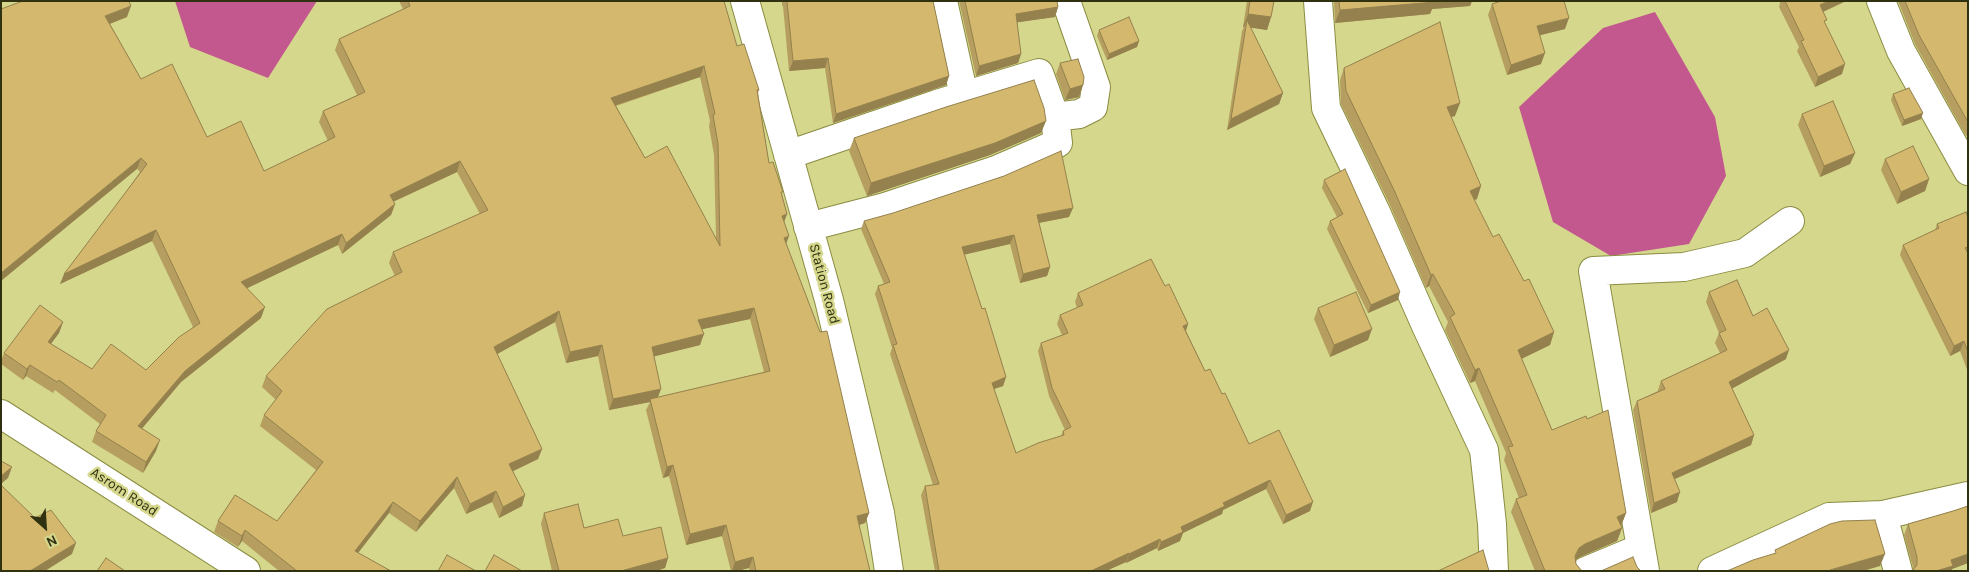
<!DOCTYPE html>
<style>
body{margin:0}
#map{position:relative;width:1969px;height:572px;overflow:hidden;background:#d5d88c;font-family:Karla,sans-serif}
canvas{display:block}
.frame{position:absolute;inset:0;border:2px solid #303111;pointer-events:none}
.north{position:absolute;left:20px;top:502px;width:50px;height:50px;-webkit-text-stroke:4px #d5d88c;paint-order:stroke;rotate:154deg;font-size:14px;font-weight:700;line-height:20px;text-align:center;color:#303111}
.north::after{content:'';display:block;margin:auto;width:18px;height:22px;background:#303111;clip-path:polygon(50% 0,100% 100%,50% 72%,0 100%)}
</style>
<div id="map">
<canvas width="1969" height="572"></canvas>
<div class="frame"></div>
<div class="north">N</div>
</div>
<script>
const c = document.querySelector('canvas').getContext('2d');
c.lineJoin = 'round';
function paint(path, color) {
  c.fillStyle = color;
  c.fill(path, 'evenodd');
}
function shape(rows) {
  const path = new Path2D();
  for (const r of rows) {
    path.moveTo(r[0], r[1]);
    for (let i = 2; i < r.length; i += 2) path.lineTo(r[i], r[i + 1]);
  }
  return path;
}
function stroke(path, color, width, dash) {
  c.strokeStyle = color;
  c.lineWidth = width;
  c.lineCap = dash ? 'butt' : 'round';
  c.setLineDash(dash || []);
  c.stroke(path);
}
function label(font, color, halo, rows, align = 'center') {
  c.font = font + ' Karla,sans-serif';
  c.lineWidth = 5;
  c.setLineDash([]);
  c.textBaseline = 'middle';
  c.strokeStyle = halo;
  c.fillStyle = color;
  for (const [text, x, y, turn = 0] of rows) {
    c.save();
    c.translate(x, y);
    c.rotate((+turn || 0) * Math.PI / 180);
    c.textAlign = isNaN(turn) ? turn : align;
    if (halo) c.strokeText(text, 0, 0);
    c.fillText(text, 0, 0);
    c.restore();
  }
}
paint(shape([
 [175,1,317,1,268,78,190,47],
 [1655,12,1715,117,1726,176,1689,244,1611,256,1553,222,1519,107,1603,28]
]), '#c3588f');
const minor = shape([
 [745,1,829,300,880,513,889,571],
 [943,1,964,96],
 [1318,1,1326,108,1375,210,1426,326,1484,450,1492,524,1494,571],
 [1881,1,1901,51,1968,171],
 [1055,117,1079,114,1093,107,1096,87,1066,1],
 [788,155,937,104,1039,73,1055,117,1058,143,996,170,885,207,808,227],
 [1586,571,1641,548],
 [1645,571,1593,271,1684,267,1745,253,1790,221],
 [1712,571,1829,517,1883,515],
 [1898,571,1883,515,1968,496]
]);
const tertiary = shape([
 [1,414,246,571]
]);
stroke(minor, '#8a8c41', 30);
stroke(tertiary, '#8a8c41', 30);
stroke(minor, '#fff', 28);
stroke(tertiary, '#fff', 28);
paint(shape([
 [399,1,724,1,737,46,759,90,758,93,769,163,782,195,787,214,784,222,786,244,869,513,865,523,859,525,870,571,750,571,749,568,737,571,731,571,722,536,686,545,669,476,663,478,646,410,650,402,609,410,598,356,566,363,555,322,497,354,542,449,538,459,513,471,522,506,499,518,492,502,466,514,454,488,416,532,389,513,358,553,391,571,279,571,242,541,238,547,214,532,218,521,277,521,316,470,260,426,264,415,276,400,262,387,266,376,395,276,389,263,393,252,480,214,457,172,393,202,395,204,391,215,342,254,338,245,247,288,261,318,181,382,142,428,156,451,143,473,92,442,96,431,100,424,55,390,53,393,26,376,23,380,1,364,1,361,4,353,63,322,59,333,51,344,92,369,146,370,193,327,152,241,60,284,140,172,1,9,127,17,110,24,141,79,207,137,264,171,328,141,319,122,323,111,357,95,335,50,339,39,403,9],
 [700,77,710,121,709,126,714,155,716,238,645,158,616,106],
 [750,319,764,372,658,398,654,356,700,345,702,329],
 [782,1,933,1,949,76,946,85,833,123,825,68,789,71,783,6,782,6],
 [959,1,1057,1,1058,7,1055,17,1017,22,1021,54,1018,63,976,76],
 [1247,1,1274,1,1271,17,1267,30,1250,27,1283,93,1279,104,1227,130,1242,31,1244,27,1243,27],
 [1334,1,1472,1,1470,6,1432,9,1430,14,1335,23],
 [1780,1,1846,1,1823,12,1825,23,1842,74,1815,87,1797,51,1799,47,1779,7,1780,3],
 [1898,1,1968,1,1968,135,1966,136,1915,44],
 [1492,4,1565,29,1540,35,1541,64,1507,75,1488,15],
 [1099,30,1139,41,1137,47,1107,60,1097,36],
 [1060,63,1083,85,1079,97,1065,100,1056,74],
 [1344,68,1455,116,1451,117,1477,199,1474,200,1493,237,1524,281,1554,332,1550,345,1521,359,1552,430,1626,513,1621,526,1622,528,1617,541,1580,557,1576,560,1576,564,1582,571,1535,571,1511,512,1516,499,1519,498,1504,460,1506,453,1475,381,1470,383,1445,330,1448,322,1429,286,1426,288,1389,203,1341,104,1340,80],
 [1893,94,1921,119,1902,126,1891,100],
 [1802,114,1855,153,1850,164,1820,177,1798,125],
 [1041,133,990,155,867,196,849,151,854,138],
 [1885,159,1929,179,1925,191,1897,204,1881,170],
 [1324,180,1398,300,1368,313,1327,229,1330,221,1337,217,1322,188],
 [1069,217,1039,223,1050,267,1047,276,1020,283,1010,244,964,254,982,309,1006,377,1003,386,994,389,1016,453,1061,436,1063,431,1065,430,1049,396,1038,351,1041,343,1062,335,1057,324,1060,315,1077,308,1075,302,1078,293,1165,286,1188,324,1186,331,1205,371,1222,394,1249,444,1310,511,1283,524,1266,489,1223,510,1222,514,1183,533,1180,541,1158,551,1157,548,1126,563,1126,562,1106,571,935,571,921,495,925,486,933,485,890,354,892,348,875,294,878,286,884,284,861,229,864,221],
 [1968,217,1968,372,1960,351,1950,356,1900,255,1903,245,1935,230,1937,224],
 [1709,292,1753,316,1786,359,1732,388,1754,435,1751,445,1675,479,1677,502,1651,513,1633,410,1637,401,1658,391,1658,390,1661,381,1720,353,1715,343,1719,333,1706,302],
 [1318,308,1368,340,1330,357,1314,319],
 [1968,506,1968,563,1952,569,1951,571,1912,571,1913,567,1904,535,1908,524,1953,511],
 [544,513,584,528,623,536,668,558,665,568,656,571,552,571,541,524]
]), '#b59e5f');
paint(shape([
 [1432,1,1472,1,1470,6,1432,9,1430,14,1335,23,1340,10],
 [1829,1,1846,1,1816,15,1820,5],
 [131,6,127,17,101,27,105,16],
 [1058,7,1055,17,1013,23,1016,14],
 [1248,14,1271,17,1267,30,1246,27,1247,20,1244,27,1243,27],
 [1569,18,1565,29,1533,37,1537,26],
 [1139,41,1137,47,1107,60,1109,54],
 [1545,53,1541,64,1507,75,1511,65],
 [1021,54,1018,63,976,76,979,66],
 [828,58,825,68,789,71,793,61],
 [1845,64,1842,74,1815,87,1818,77],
 [704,66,700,77,607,108,611,98],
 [949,76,946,85,833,123,836,114],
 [1083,85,1079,97,1065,100,1070,89],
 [1283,93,1279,104,1227,130,1231,119],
 [1460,103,1455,116,1442,119,1447,107],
 [1923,113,1921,119,1902,126,1904,120],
 [1046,121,1041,133,990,155,867,196,871,183],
 [1855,153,1850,164,1820,177,1824,166],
 [141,158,137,169,1,281,1,273],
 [460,161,457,172,386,205,390,195],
 [1929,179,1925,191,1897,204,1901,192],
 [1481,186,1477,199,1465,204,1470,191],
 [395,204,391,215,342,254,346,243],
 [1073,208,1069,217,1033,224,1037,215],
 [787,214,783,225,782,216],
 [156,230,152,241,60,284,64,274],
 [342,234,338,245,237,293,241,282],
 [1014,235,1010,244,959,256,962,247],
 [789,236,785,247,784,238],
 [1050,267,1047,276,1020,283,1023,274],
 [1433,274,1429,286,1426,288,1431,275],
 [1400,292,1398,300,1368,313,1371,305],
 [265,307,261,318,181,382,135,437,138,426,185,371],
 [754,308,750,319,694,331,698,320],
 [559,311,555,322,490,358,494,347],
 [63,322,59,333,44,353,48,342],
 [1188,324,1185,333,1183,326],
 [1372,329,1368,340,1330,357,1334,345],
 [1554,332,1550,345,1513,363,1518,350],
 [704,334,700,345,648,358,652,347],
 [1964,341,1960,351,1950,356,1954,346],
 [602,345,598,356,566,363,570,352],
 [1789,350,1786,359,1726,392,1729,382],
 [30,365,26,376,23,380,27,369],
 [1479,368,1475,381,1470,383,1475,370],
 [1006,377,1003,386,988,391,992,383],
 [661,389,657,400,650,399,650,402,609,410,613,399],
 [1754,435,1751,445,1668,482,1672,473],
 [160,440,156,451,143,473,146,462],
 [542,449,538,459,505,475,509,464],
 [673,465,669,476,663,478,667,467],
 [12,467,8,478,1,484,1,476],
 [457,477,454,488,416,532,420,521],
 [1270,480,1266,489,1223,510,1222,514,1183,533,1180,541,1158,551,1161,542,1181,527,1223,503],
 [496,491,492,502,466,514,470,504],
 [1680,492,1677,502,1651,513,1654,503],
 [525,495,522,506,499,518,503,507],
 [393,502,389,513,351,562,355,551],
 [1313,502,1310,511,1283,524,1286,515],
 [869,513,865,523,853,527,857,516],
 [1626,513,1621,526,1613,530,1617,517],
 [726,525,722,536,686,545,690,534],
 [1622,528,1617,541,1580,557,1574,561,1579,548,1585,544],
 [245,530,242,541,238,547,242,536],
 [1160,539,1157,548,1126,563,1129,554],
 [76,543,72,554,45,571,30,571],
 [1129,553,1126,562,1106,571,1091,571],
 [1885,554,1880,566,1863,571,1830,571,1830,570],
 [1968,554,1968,563,1952,569,1951,571,1936,571,1951,560],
 [753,557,749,568,737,571,732,571,735,562],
 [668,558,665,568,656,571,621,571]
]), '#94814d');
const building = shape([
 [23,1,129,1,131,6,105,16,141,79,172,64,207,137,241,121,264,171,335,137,323,111,365,92,339,39,410,6,408,1,724,1,737,46,744,44,759,90,757,90,769,163,773,162,783,192,781,192,787,214,782,216,789,236,784,238,820,332,827,331,869,513,857,516,870,571,756,571,753,557,735,562,726,525,690,534,673,465,667,467,650,399,770,371,754,308,698,320,704,334,652,347,661,389,613,399,602,345,570,352,559,311,494,347,542,449,509,464,525,495,503,507,496,491,470,504,457,477,420,521,393,502,355,551,391,571,297,571,245,530,242,536,218,521,235,495,277,521,323,462,264,415,282,391,266,376,327,309,402,272,393,252,488,210,460,161,390,195,395,204,346,243,342,234,241,282,265,307,185,371,138,426,160,440,146,462,96,431,106,415,59,380,57,382,30,365,27,369,4,353,40,305,63,322,48,342,92,369,111,344,146,370,179,337,200,323,156,230,64,274,147,164,141,158,1,273,1,9,23,1],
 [704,66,715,114,713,115,718,144,720,246,667,146,645,158,611,98,704,66],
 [787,1,933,1,949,76,836,114,828,58,793,61,787,1],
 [965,1,1057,1,1058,7,1016,14,1021,54,979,66,965,1],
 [1250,1,1274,1,1271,17,1248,14,1250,1],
 [1339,1,1435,1,1435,2,1340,10,1339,1],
 [1501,1,1564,1,1569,18,1537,26,1545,53,1511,65,1492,4,1501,1],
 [1785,1,1829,1,1820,5,1827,20,1824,21,1845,64,1818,77,1801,41,1804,40,1785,1],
 [1905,1,1968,1,1968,122,1919,35,1905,1],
 [1129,17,1139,41,1109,54,1099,30,1129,17],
 [1247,20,1283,93,1231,119,1247,20],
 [1440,22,1460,103,1447,107,1481,186,1470,191,1493,237,1499,234,1524,281,1529,279,1554,332,1518,350,1552,430,1586,416,1587,419,1608,410,1626,513,1617,517,1622,528,1585,544,1579,548,1575,556,1576,564,1582,571,1545,571,1516,499,1527,495,1508,447,1513,446,1479,368,1475,370,1450,317,1455,314,1433,274,1431,275,1394,190,1346,91,1344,68,1440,22],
 [1078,59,1084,77,1083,85,1070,89,1060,63,1078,59],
 [1034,80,1044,108,1046,121,995,143,871,183,854,138,946,107,1034,80],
 [1909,88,1923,113,1904,120,1893,94,1909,88],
 [1833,101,1855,153,1824,166,1802,114,1833,101],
 [1913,146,1929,179,1901,192,1885,159,1913,146],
 [1061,151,1073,208,1037,215,1050,267,1023,274,1014,235,962,247,982,309,985,308,1006,377,992,383,1016,453,1038,443,1064,435,1063,431,1071,427,1052,388,1041,343,1068,333,1060,315,1083,305,1078,293,1151,259,1165,286,1169,284,1188,324,1183,326,1205,371,1210,369,1222,394,1225,393,1249,444,1279,430,1313,502,1286,515,1270,480,1223,503,1225,506,1181,527,1183,532,1161,542,1160,539,1129,554,1129,553,1091,571,939,571,925,486,939,484,893,345,897,344,878,286,890,282,864,221,893,213,1004,176,1061,151],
 [1345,169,1400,292,1371,305,1330,221,1343,214,1324,180,1345,169],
 [1966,212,1968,217,1968,247,1965,248,1968,253,1968,352,1964,341,1954,346,1903,245,1939,228,1937,224,1966,212],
 [1737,280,1753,316,1767,308,1789,350,1729,382,1754,435,1672,473,1680,492,1654,503,1637,401,1665,389,1661,381,1727,350,1719,333,1726,330,1709,292,1737,280],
 [1356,292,1372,329,1334,345,1318,308,1356,292],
 [1,461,12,467,1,476,1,461],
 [1,485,35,518,51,510,76,543,30,571,1,571,1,485],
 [578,504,584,528,618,519,623,536,661,527,668,558,621,571,559,571,544,513,578,504],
 [1968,506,1968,554,1951,560,1953,566,1936,571,1912,571,1917,565,1917,557,1908,524,1953,511,1968,506],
 [1875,520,1885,554,1830,570,1830,571,1727,571,1753,560,1776,553,1775,550,1830,524,1842,521,1875,520],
 [1483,550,1489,571,1438,571,1483,550],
 [447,555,476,571,438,571,447,555],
 [494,555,522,571,485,571,494,555],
 [1633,557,1637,567,1641,571,1601,571,1633,557],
 [106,558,125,571,97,571,106,558]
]);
paint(building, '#d3b86e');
stroke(building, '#94814d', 1);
label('14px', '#303111', '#d5d88c', [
 ["Station Road",824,284,75],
 ["Asrom Road",124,492,33]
]);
</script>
